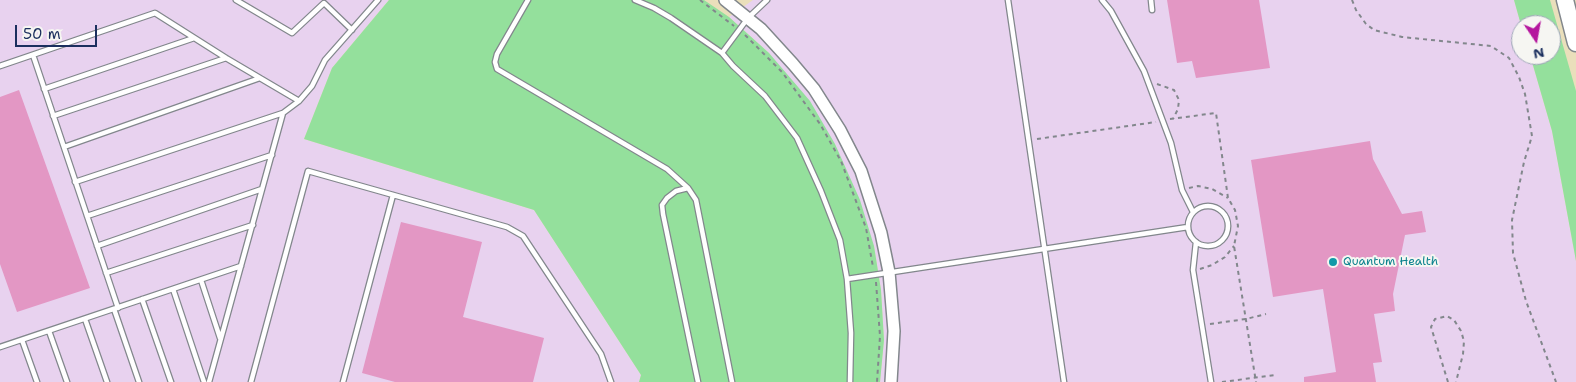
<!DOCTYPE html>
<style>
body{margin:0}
#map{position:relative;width:1576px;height:382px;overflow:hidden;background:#eadfbb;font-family:"Shantell Sans",sans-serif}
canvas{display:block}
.north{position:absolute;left:1511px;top:15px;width:50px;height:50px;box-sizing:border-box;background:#f6f6f2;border:1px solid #9ea6b7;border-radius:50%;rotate:168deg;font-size:14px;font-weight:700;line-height:20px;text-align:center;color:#1b2f5e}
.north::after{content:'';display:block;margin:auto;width:18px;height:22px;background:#b5179e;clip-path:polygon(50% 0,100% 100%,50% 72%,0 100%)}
.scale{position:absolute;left:15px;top:25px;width:82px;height:22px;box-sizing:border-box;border:2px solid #1b2f5e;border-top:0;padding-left:6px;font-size:15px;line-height:18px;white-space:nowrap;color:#1b2f5e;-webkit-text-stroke:4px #f6f6f2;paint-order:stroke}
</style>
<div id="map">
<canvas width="1576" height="382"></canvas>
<div class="north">N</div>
<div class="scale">50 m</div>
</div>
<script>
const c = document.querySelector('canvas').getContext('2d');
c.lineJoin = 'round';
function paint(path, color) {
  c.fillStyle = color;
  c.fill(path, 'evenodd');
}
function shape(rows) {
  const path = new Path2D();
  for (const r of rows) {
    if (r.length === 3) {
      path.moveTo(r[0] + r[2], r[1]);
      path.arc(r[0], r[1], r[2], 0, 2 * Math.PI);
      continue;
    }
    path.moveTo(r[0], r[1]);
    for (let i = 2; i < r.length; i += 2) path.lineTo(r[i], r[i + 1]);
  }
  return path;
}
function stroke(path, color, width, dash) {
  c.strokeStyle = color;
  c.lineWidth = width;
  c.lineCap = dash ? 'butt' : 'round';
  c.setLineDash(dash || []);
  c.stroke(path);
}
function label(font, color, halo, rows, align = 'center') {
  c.font = font + ' "Shantell Sans",sans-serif';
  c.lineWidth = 4;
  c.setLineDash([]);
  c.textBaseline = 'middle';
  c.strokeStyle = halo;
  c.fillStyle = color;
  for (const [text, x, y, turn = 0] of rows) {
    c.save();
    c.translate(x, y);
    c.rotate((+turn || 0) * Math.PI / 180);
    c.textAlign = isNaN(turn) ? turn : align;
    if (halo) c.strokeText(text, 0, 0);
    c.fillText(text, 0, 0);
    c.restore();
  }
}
paint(shape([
 [0,0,389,0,332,68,304,139,534,210,641,375,639,382,0,382],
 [753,0,1514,0,1521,25,1521,55,1530,55,1552,131,1576,261,1576,382,880,382,884,340,881,290,874,246,769,53,729,17]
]), '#e8d2ef');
paint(shape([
 [389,0,704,0,729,17,769,53,810,101,835,144,860,200,874,246,881,290,884,340,880,382,639,382,641,375,534,210,304,139,332,68],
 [1514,0,1550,0,1576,91,1576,261,1552,131,1530,55,1551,55,1551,25,1521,25]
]), '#94e09c');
paint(shape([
 [1167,0,1259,0,1270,68,1196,78,1192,61,1177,63],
 [19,90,90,288,17,312,0,264,0,97],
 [1370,141,1373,159,1402,214,1422,211,1426,232,1405,235,1393,294,1395,311,1374,314,1382,362,1373,363,1376,382,1304,382,1304,377,1336,372,1323,289,1273,297,1251,160],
 [401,222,482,242,463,317,544,338,533,382,395,382,362,373]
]), '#e397c4');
const service = shape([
 [236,0,292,33,324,3,352,30],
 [528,0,497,54,495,62,497,69,667,169,688,188,696,200,732,382],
 [635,0,654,8,671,18,722,53],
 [767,0,748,18,722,53,733,66,765,96,797,138,821,191,840,240,847,279],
 [1008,0,1064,382],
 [1102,0,1111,11,1144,71,1171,143,1182,190,1193,212],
 [1151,0,1152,10],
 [33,55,118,308],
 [0,66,155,13,226,58,299,101],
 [44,89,194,38],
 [53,116,226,58],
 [64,147,260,78],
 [75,182,283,113],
 [688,188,676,191,667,198,662,205,663,214,698,382],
 [1208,226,20],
 [87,216,272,155],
 [1196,242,1193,270,1211,382],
 [97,246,262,189],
 [106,273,253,225],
 [201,280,220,338],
 [173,289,204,382],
 [142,299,171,382],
 [114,309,139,382],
 [85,319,107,382],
 [49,331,67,382],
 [22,340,37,382],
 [0,347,241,266],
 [209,382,283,113,299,101,312,86,325,60,378,0],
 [251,382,308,171,507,227,523,236,601,354,611,382],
 [343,382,393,195],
 [850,382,851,333,847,279,1188,227]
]);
const tertiary = shape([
 [725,0,761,29,793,64,814,89,840,130,861,171,881,233,889,272,894,331,891,382]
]);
const motorway = shape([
 [1565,0,1576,43]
]);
stroke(service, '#82878c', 7);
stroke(tertiary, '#82878c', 14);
stroke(motorway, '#82878c', 19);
stroke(shape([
 [700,0,734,26],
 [1352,0,1356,10,1366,24,1374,30,1402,37,1491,46,1509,58,1519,77,1525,94,1532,136,1524,162,1512,220,1513,253,1526,301,1556,382],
 [745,35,782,72,820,124,841,161,866,228,873,267],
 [1157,84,1174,90,1179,100,1178,109,1173,119],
 [1170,119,1216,113,1228,198,1235,210,1238,226,1234,246,1256,382],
 [1037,139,1156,122],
 [1189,188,1198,186,1212,189,1228,198],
 [1200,269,1212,265,1225,257,1234,246],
 [876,282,880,336,877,382],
 [1210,324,1246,319,1266,314],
 [1222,382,1275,375],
 [1448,382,1431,327,1435,319,1447,316,1454,320,1461,331,1464,341,1463,354,1456,382]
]), '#82878c', 2, [4, 4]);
stroke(service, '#fff', 4.5);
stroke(tertiary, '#fff', 11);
stroke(motorway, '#fff', 16);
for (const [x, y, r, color] of [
 [1333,262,5,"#0f9aa8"]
]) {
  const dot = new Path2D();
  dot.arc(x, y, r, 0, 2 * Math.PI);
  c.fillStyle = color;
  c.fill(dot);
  stroke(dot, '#f6f6f2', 2);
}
label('12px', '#0d838f', '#f6f6f2', [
 ["Quantum Health",1343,262]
], 'left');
</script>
